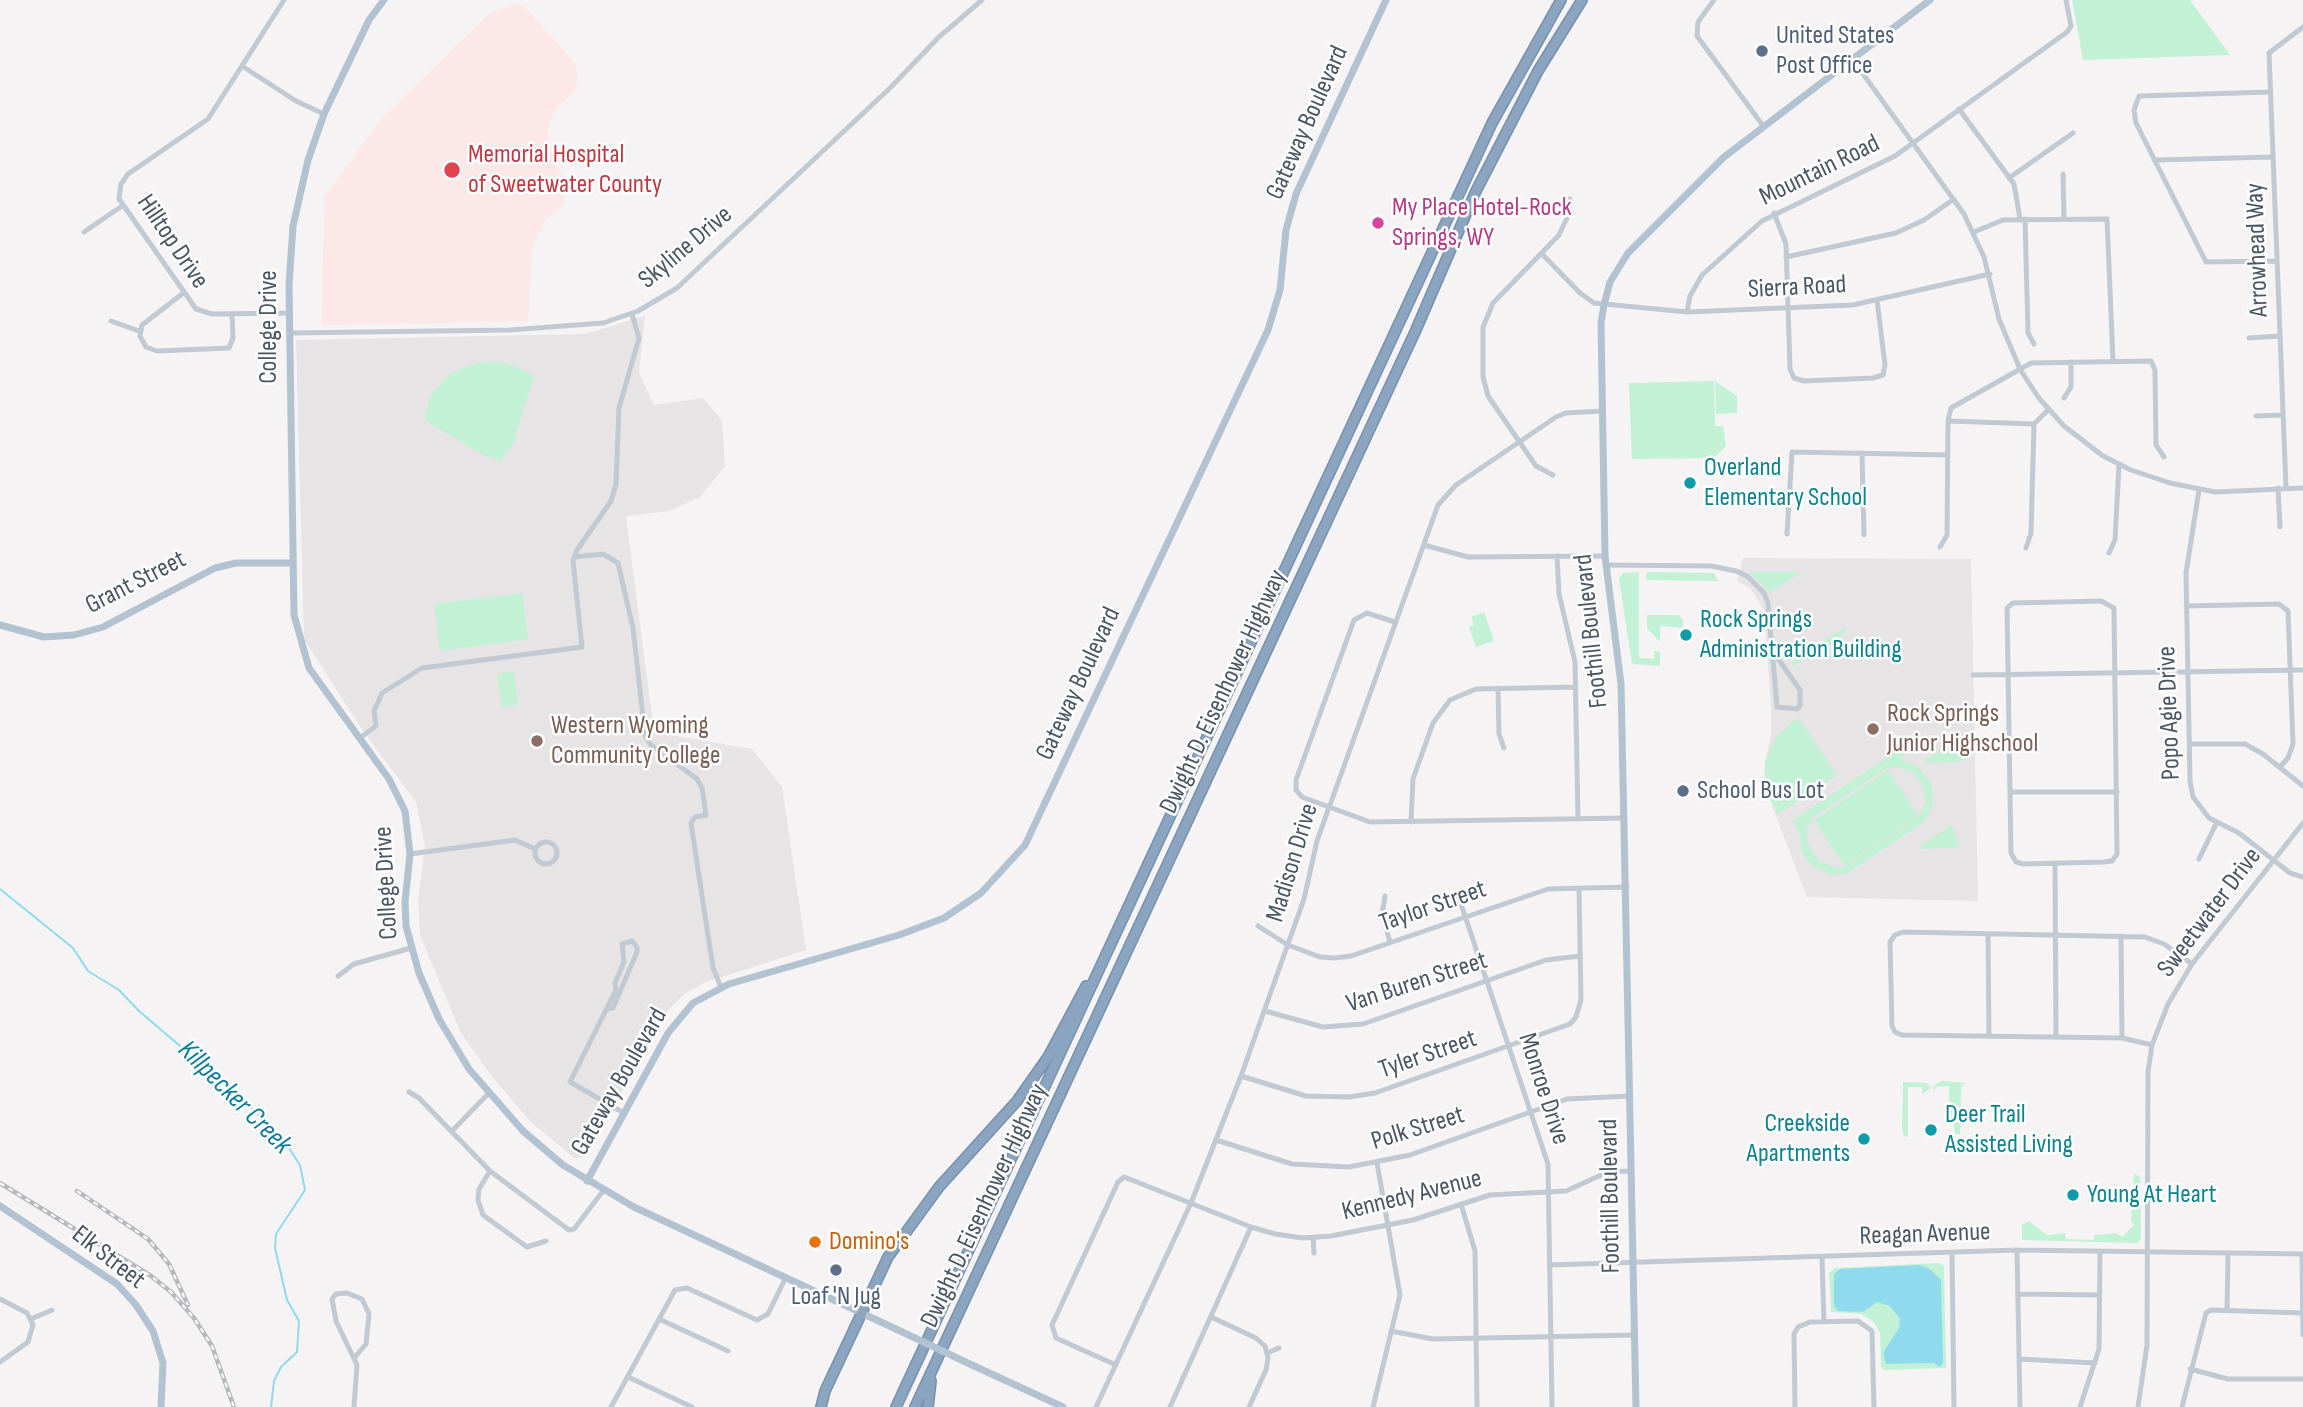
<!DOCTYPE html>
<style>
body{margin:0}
canvas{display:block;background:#f5f3f3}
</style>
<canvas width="2303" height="1407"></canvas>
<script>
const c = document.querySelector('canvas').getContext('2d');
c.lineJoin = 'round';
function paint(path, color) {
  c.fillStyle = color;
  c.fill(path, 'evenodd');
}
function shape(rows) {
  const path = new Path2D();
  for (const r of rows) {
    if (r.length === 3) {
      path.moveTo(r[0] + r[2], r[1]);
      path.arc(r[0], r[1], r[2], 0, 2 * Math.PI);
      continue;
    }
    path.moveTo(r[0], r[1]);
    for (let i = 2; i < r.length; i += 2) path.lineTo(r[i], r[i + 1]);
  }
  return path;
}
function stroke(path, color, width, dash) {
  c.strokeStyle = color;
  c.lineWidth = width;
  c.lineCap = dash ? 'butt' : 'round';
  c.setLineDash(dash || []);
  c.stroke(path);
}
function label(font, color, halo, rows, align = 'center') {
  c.font = font + ' "Sofia Sans Condensed",sans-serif';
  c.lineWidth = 5;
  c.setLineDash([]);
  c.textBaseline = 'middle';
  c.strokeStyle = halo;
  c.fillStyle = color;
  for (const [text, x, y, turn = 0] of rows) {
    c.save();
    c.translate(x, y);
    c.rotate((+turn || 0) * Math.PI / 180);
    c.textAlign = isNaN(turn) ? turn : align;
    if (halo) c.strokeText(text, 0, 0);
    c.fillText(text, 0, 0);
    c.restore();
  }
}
paint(shape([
 [645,316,639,373,654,405,703,398,722,421,725,466,700,497,669,511,626,516,654,732,752,749,782,787,806,950,706,982,684,994,669,1009,585,1157,574,1158,530,1121,493,1078,461,1033,420,935,418,901,425,846,416,802,363,731,304,639,296,340,585,334],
 [1743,558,1971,559,1978,901,1807,897,1766,790,1764,769,1771,734,1771,706,1764,610,1750,588,1737,581]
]), '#e6e4e5');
paint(shape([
 [512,4,524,6,576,64,577,80,575,91,558,107,551,119,548,133,552,155,566,185,563,206,546,219,532,247,528,321,322,325,324,198,381,119,489,14]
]), '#fce8e6');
paint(shape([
 [2072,0,2190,0,2230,55,2083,60],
 [498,362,516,366,534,376,512,446,501,461,487,457,426,421,425,416,431,395,451,373,476,363],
 [1714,381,1715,426,1723,426,1726,446,1714,458,1632,459,1629,383],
 [1715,381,1737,396,1737,413,1716,414],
 [1639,572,1639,658,1654,659,1654,651,1660,652,1660,666,1632,664,1619,579,1623,573],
 [1650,572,1714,573,1718,581,1646,580,1646,573],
 [1749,572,1801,572,1770,592],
 [522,593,528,639,440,651,434,604],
 [1484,612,1494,641,1476,647,1469,627,1474,625,1471,617],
 [1647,615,1679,615,1683,620,1683,628,1660,626,1660,642,1647,628],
 [1845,627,1847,630,1836,641,1793,666,1791,662],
 [514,671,518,705,502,707,497,674],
 [1798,717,1837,775,1778,814,1766,790,1765,761,1776,737],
 [1958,739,1966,761,1926,763,1925,760],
 [1912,741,1916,747,1899,759,1917,766,1931,783,1933,805,1924,822,1846,874,1832,875,1813,867,1802,852,1799,831,1792,821],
 [1899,767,1910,771,1922,783,1926,800,1920,815,1845,866,1835,868,1819,861,1807,842,1807,829,1813,817,1885,769],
 [1888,770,1918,815,1844,865,1814,820],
 [1952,825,1960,847,1920,849,1919,846],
 [1942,1081,1966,1083,1961,1087,1960,1134,1955,1134,1954,1125,1950,1125,1949,1086,1935,1087,1934,1093,1933,1086],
 [1903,1082,1927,1083,1931,1088,1922,1094,1922,1087,1908,1087,1908,1137,1904,1136,1902,1128],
 [2134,1173,2140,1177,2141,1238,2138,1243,2022,1240,2022,1225,2029,1221,2047,1235,2065,1233,2066,1239,2094,1240,2094,1235,2117,1233,2122,1237,2134,1225,2131,1221],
 [1939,1263,1944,1266,1946,1368,1884,1370,1881,1367,1880,1334,1874,1322,1861,1314,1831,1312,1829,1273,1835,1268]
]), '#c3f1d5');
paint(shape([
 [1920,1265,1931,1270,1941,1280,1943,1363,1939,1367,1934,1363,1886,1364,1883,1353,1899,1328,1900,1319,1890,1306,1877,1302,1863,1312,1838,1311,1834,1306,1834,1274,1840,1269]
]), '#90daee');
stroke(shape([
 [0,889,73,948,88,971,119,990,139,1011,241,1098,283,1139,300,1165,305,1190,276,1234,275,1248,287,1300,299,1321,297,1352,281,1367,274,1381,271,1407]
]), '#90daee', 2);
const highway = shape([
 [821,1407,825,1391,888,1257,939,1187,1017,1101,1048,1057,1086,986],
 [896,1407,1492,123,1561,0],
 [915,1407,1415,332,1476,191,1538,71,1582,0],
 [928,1407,931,1381]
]);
stroke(highway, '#7690ad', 12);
stroke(shape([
 [284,0,208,119,128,174,121,184,119,199,196,309,212,314,290,313],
 [1714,0,1698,22,1697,36,1764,127],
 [1853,60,1964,214,1984,257,1999,319,2020,369,2038,397,2064,426,2103,456,2131,470,2170,483,2215,492,2303,488],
 [242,66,296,101,324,114],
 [2271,92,2139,96,2134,110,2136,123,2206,262,2277,261],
 [1959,109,2014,184,2020,219],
 [2154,160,2273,157],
 [2063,174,2064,218],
 [2009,178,2073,133],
 [1774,213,1786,244,1790,369,1794,378,1804,381,1873,378,1883,375,1885,365,1877,300],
 [2025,219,2028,333,2034,344],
 [84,232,122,206],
 [1974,232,2003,220,2107,219,2113,361],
 [1542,254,1580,293,1594,303,1687,312,1853,305,1990,274],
 [1786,257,1896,233,1924,220,1954,199],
 [182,294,142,325,140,336,146,347,157,351,229,348,233,338,232,314],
 [1687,312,1690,296,1702,275,1762,221,1895,156,2067,32,2071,26,2066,0],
 [111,321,139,331],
 [289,333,510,330,603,323,638,311,677,288,890,88,939,37,982,0],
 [2249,338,2280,336],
 [2064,398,2071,387,2071,362],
 [2256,416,2283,415],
 [1948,421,2034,424],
 [1862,453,1864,535],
 [1553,475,1536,466,1488,396,1483,377,1483,327,1493,303,1559,235,1567,218,1570,199],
 [2278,488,2280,527],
 [2286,488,2269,53,2303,27],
 [2199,490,2186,573,2190,781,2193,797,2209,818,2239,833,2290,873,2303,877],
 [1787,534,1792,452,1948,455],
 [1424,545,1468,557,1605,556],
 [1940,547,1947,535,1948,421,1951,408,2031,363,2151,361,2155,370,2156,445,2164,457],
 [2026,548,2031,533,2034,424,2048,410],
 [2109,553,2115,540,2119,464],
 [1557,556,1559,594,1575,662,1578,819],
 [574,557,603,554,618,563,633,628,645,735,651,745,697,779,702,788,706,815,695,817,691,823,713,968,721,987],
 [1605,565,1711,566,1736,571,1747,576,1764,593,1768,603,1777,707,1797,709,1800,706,1800,690,1772,650],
 [2101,601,2114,608,2117,854,2112,861,2104,862,2023,864,2016,862,2011,853,2007,608,2013,603,2101,601],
 [2186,606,2279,604,2288,611,2293,744,2288,758,2280,767],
 [1395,622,1367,613,1354,620,1296,780,1296,790,1302,797,1370,822,1625,818],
 [1973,675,2303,670],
 [1498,688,1499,734,1504,748],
 [360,738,376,726,374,711,382,693,422,668,582,647,573,561,577,550,611,501,616,484,619,408,639,338,632,314],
 [2189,744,2245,744,2263,754,2303,786],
 [2011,792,2117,792],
 [1411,822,1413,779,1433,723,1450,700,1476,689,1576,687],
 [546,853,11],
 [410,854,515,840,535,849],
 [2199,859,2217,822],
 [2055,863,2056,1037],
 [1458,895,1548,1164,1552,1407],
 [1385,896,1382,915,1390,942],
 [1258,926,1288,945,1320,957,1335,958,1351,956,1548,889,1627,887],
 [1988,934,1989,1036],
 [2121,936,2122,1038],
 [338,976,354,964,411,948],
 [607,1009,613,1008,637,952,637,947,632,941,622,944,624,962,615,983,616,990,570,1082,624,1113],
 [1265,1011,1323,1027,1363,1024,1546,960,1580,956],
 [2152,1045,2122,1038,1902,1035,1895,1032,1892,1026,1890,942,1895,935,1903,932,2145,937,2164,944,2192,964],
 [1241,1076,1306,1096,1349,1097,1375,1093,1570,1024,1576,1017,1581,1000,1579,888],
 [409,1092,419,1098,490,1171,569,1230,574,1229,603,1191],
 [452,1131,488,1094],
 [1216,1140,1292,1164,1349,1167,1410,1155,1567,1099,1630,1096],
 [490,1171,479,1189,478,1200,483,1215,527,1247,546,1241],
 [1461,1204,1475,1251,1477,1407],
 [1313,1237,1314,1253],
 [2017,1250,2020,1407],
 [1952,1253,1954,1407],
 [2302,1254,2303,1335],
 [1822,1258,1824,1322],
 [1549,1265,2017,1250,2303,1254],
 [2018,1294,2099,1295],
 [0,1299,27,1313,33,1325,28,1342,0,1362],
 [2227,1311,2228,1253],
 [1211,1317,1256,1338,1265,1346,1268,1358,1266,1370,1249,1407],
 [31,1319,52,1310],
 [659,1319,728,1351],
 [1391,1331,1433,1339,1635,1335],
 [1267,1353,1279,1348],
 [2019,1359,2095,1363],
 [1116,1365,1056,1338,1052,1325,1118,1182,1124,1177,1251,1227,1275,1234,1303,1238,1331,1236,1413,1220,1490,1195,1566,1191,1608,1172,1631,1171],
 [2190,1369,2228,1379,2303,1379],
 [628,1377,692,1407],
 [354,1407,357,1365,336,1321,332,1299,336,1294,347,1293,362,1299,369,1314,366,1344,355,1357],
 [611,1407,675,1290,687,1288,757,1320,768,1314,786,1277],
 [1096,1407,1191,1203,1241,1076,1304,899,1317,841,1438,505,1456,485,1556,417,1566,413,1602,411],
 [1170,1407,1251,1227],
 [1373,1407,1400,1295,1377,1163],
 [1795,1407,1794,1334,1798,1327,1810,1322,1858,1321,1872,1331,1874,1407],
 [2080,1407,2099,1349,2100,1251],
 [2138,1407,2147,1345,2148,1072,2152,1045,2168,1004,2192,964,2303,823],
 [2182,1407,2206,1313,2211,1310,2303,1313]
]), '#c1cad2', 5);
stroke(shape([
 [384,0,369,20,324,114,308,160,293,226,289,285,294,615,309,668,389,779,405,811,410,854,405,902,406,926,419,973,439,1019,469,1069,523,1131,563,1165,634,1207,896,1329],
 [0,625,44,637,74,635,103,627,215,568,236,563,293,563],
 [587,1181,668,1033,693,1003,729,984,899,935,944,918,981,893,1025,845,1268,330,1280,290,1286,230,1296,194,1386,0],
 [0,1206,117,1284,136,1305,153,1331,163,1363,161,1407],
 [972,1365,1063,1407],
 [1636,1407,1621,684,1605,556,1601,323,1604,305,1610,282,1628,253,1724,157,1930,0]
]), '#b3c2d1', 7);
stroke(highway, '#8ba5c1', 9);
const rail = shape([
 [0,1183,151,1276,171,1292,194,1318,212,1346,234,1407],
 [77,1191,148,1239,169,1264,188,1305]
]);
stroke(rail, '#b5b8bd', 4.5);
stroke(rail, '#fff', 2, [5]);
stroke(shape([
 [896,1329,972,1365]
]), '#b3c2d1', 7);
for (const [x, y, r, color] of [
 [1762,51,7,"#5c6f8a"],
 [452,170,9,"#e0444e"],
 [1378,223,7,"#d1479c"],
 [1690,483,7,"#0f9aa8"],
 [1686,635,7,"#0f9aa8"],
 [1873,729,7,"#8d6e63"],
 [537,741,7,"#8d6e63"],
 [1683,791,7,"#5c6f8a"],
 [1931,1130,7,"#0f9aa8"],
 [1864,1139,7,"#0f9aa8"],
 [2073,1195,7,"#0f9aa8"],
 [815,1242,7,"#e8710a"],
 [836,1270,7,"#5c6f8a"]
]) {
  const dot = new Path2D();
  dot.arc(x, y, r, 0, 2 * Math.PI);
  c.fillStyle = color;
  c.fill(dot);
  stroke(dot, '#fff', 2.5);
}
label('26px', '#4e5e75', '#fff', [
 ["United States",1776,36],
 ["Post Office",1776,66],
 ["School Bus Lot",1697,791],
 ["Loaf 'N Jug",836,1297,"center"]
], 'left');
label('26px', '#4a5661', '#fff', [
 ["Gateway Boulevard",1308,123,-66],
 ["Mountain Road",1820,171,-26],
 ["Hilltop Drive",172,242,56],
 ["Skyline Drive",686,248,-40],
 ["Arrowhead Way",2258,250,-92],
 ["Sierra Road",1797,288,-3],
 ["College Drive",269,327,-90],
 ["Grant Street",136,583,-27],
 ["Foothill Boulevard",1592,631,-96],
 ["Gateway Boulevard",1079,684,-65],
 ["Dwight D. Eisenhower Highway",1224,692,-65],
 ["Popo Agie Drive",2170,713,-92],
 ["Madison Drive",1293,863,-73],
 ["College Drive",387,883,-93],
 ["Taylor Street",1433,907,-19],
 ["Sweetwater Drive",2210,913,-53],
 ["Van Buren Street",1417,983,-18],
 ["Tyler Street",1428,1055,-19],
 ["Gateway Boulevard",620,1082,-60],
 ["Monroe Drive",1543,1089,72],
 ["Polk Street",1418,1129,-17],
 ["Kennedy Avenue",1412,1196,-14],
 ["Foothill Boulevard",1611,1196,-91],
 ["Dwight D. Eisenhower Highway",985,1206,-65],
 ["Reagan Avenue",1925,1235,-2],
 ["Elk Street",108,1258,38]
]);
label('26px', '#be3a42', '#fff', [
 ["Memorial Hospital",468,155],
 ["of Sweetwater County",468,185]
], 'left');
label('26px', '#b23c85', '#fff', [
 ["My Place Hotel-Rock",1392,208],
 ["Springs, WY",1392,238]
], 'left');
label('26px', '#0d838f', '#fff', [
 ["Overland",1704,468],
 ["Elementary School",1704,498],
 ["Rock Springs",1700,620],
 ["Administration Building",1700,650],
 ["Deer Trail",1945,1115],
 ["Assisted Living",1945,1145],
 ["Creekside",1850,1124,"right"],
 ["Apartments",1850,1154,"right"],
 ["Young At Heart",2087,1195]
], 'left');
label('26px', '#785e54', '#fff', [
 ["Rock Springs",1887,714],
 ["Junior Highschool",1887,744],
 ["Western Wyoming",551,726],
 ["Community College",551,756]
], 'left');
label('26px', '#c56008', '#fff', [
 ["Domino's",829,1242]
], 'left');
label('italic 28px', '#0c7c9b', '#fff', [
 ["Killpecker Creek",234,1098,45]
]);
</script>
